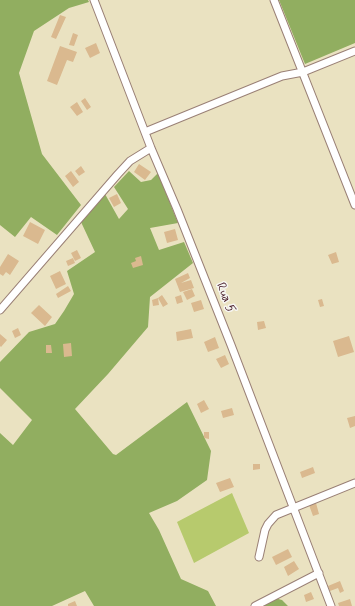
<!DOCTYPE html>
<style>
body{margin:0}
canvas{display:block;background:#eae2c1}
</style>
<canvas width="355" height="606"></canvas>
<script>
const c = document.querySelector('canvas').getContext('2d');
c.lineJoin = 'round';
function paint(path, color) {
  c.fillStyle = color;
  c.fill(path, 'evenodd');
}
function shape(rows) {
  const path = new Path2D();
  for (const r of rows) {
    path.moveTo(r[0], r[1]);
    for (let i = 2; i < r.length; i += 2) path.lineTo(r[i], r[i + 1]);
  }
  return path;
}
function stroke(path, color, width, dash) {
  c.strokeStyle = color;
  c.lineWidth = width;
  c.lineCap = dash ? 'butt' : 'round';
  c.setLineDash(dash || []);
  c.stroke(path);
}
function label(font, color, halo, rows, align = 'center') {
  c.font = font + ' Mynerve,sans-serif';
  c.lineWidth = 3;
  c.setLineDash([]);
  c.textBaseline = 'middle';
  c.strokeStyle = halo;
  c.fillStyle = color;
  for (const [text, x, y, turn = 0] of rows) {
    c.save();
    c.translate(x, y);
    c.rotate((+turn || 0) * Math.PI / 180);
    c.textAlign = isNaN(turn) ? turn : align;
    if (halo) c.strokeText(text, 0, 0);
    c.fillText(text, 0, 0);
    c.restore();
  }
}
paint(shape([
 [232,493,249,533,194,563,177,522]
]), '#b7ca6d');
paint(shape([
 [0,0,88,0,89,2,69,8,34,31,19,73,42,154,81,205,57,235,31,217,15,237,0,225],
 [279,0,355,0,355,43,305,64],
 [129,171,141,182,151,180,158,173,178,223,150,228,159,250,184,242,193,263,150,297,148,327,108,374,75,409,113,454,116,455,187,402,211,451,207,480,177,501,149,513,159,530,181,579,208,591,216,606,94,606,85,591,52,606,0,606,0,433,13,445,32,420,0,388,0,362,29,332,55,324,64,311,74,294,67,271,95,252,81,222,105,194,119,219,128,209,114,187],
 [271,597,282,600,288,606,255,606]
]), '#91ae60');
paint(shape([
 [60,15,66,17,56,39,51,37],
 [73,33,78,35,74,46,69,45],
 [96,43,100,53,90,58,85,48],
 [60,46,77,52,73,62,67,60,57,85,47,81],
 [85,98,91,107,87,110,81,101],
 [77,102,83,112,77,116,70,107],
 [139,164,151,172,145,180,134,172],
 [81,166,85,172,79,176,75,171],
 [71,171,79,182,73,187,65,176],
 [117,194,121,203,114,207,109,198],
 [30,222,45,230,38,244,23,236],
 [175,229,178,240,167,243,164,232],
 [77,250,81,258,75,261,71,253],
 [336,252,339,262,332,264,328,255],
 [8,254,19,261,10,275,6,272,3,276,0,274,0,267],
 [141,256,143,265,133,268,131,263,136,261,135,258],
 [73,258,75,263,68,266,66,261],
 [60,271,66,284,56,289,50,276],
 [188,273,190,278,181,283,191,280,194,288,180,292,175,279],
 [68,286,71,291,58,298,56,294],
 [192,289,195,296,187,300,183,292],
 [162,295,168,304,163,307,158,298],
 [181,295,183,302,177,304,175,297],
 [158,298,159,305,153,306,152,300],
 [322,299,324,306,320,307,318,300],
 [201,300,204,309,194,312,191,303],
 [39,305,52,317,45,326,31,313],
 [264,321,266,328,258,330,257,322],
 [18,328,21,335,15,338,12,331],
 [191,329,193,338,177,341,176,332],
 [0,334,7,340,1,347,0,346],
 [349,336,354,352,338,357,333,341],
 [215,337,219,348,208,352,204,342],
 [71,343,72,356,64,357,63,344],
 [46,345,51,345,52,353,46,353],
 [225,355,229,364,221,368,216,359],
 [204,400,209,409,201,413,197,404],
 [232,408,234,415,223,418,221,411],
 [355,416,355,426,350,428,347,418],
 [204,432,209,432,209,439,204,438],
 [253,464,260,464,260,469,253,470],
 [313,467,315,473,302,478,300,472],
 [230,478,234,487,220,492,216,483],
 [316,503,319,514,313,516,309,505],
 [288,549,292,557,276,565,272,557],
 [294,561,299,569,288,576,284,567],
 [340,581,344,591,340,593,338,588,330,591,328,586],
 [311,592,314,599,306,602,304,595],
 [350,599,352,606,339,606,338,603],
 [75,601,77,606,68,606,68,604]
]), '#dab98f');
const street = shape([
 [94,0,151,148,177,209,231,345,331,606],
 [274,0,355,205],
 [145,132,282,76,303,72,355,51],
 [0,310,118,174,130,161,151,148],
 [259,557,265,530,268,524,276,515,355,483],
 [255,606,319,573]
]);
stroke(street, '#9a8076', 9);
stroke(street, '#fff', 7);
label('13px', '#4a1f2b', '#f6f6f2', [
 ["Rua 5",225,298,68]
]);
</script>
